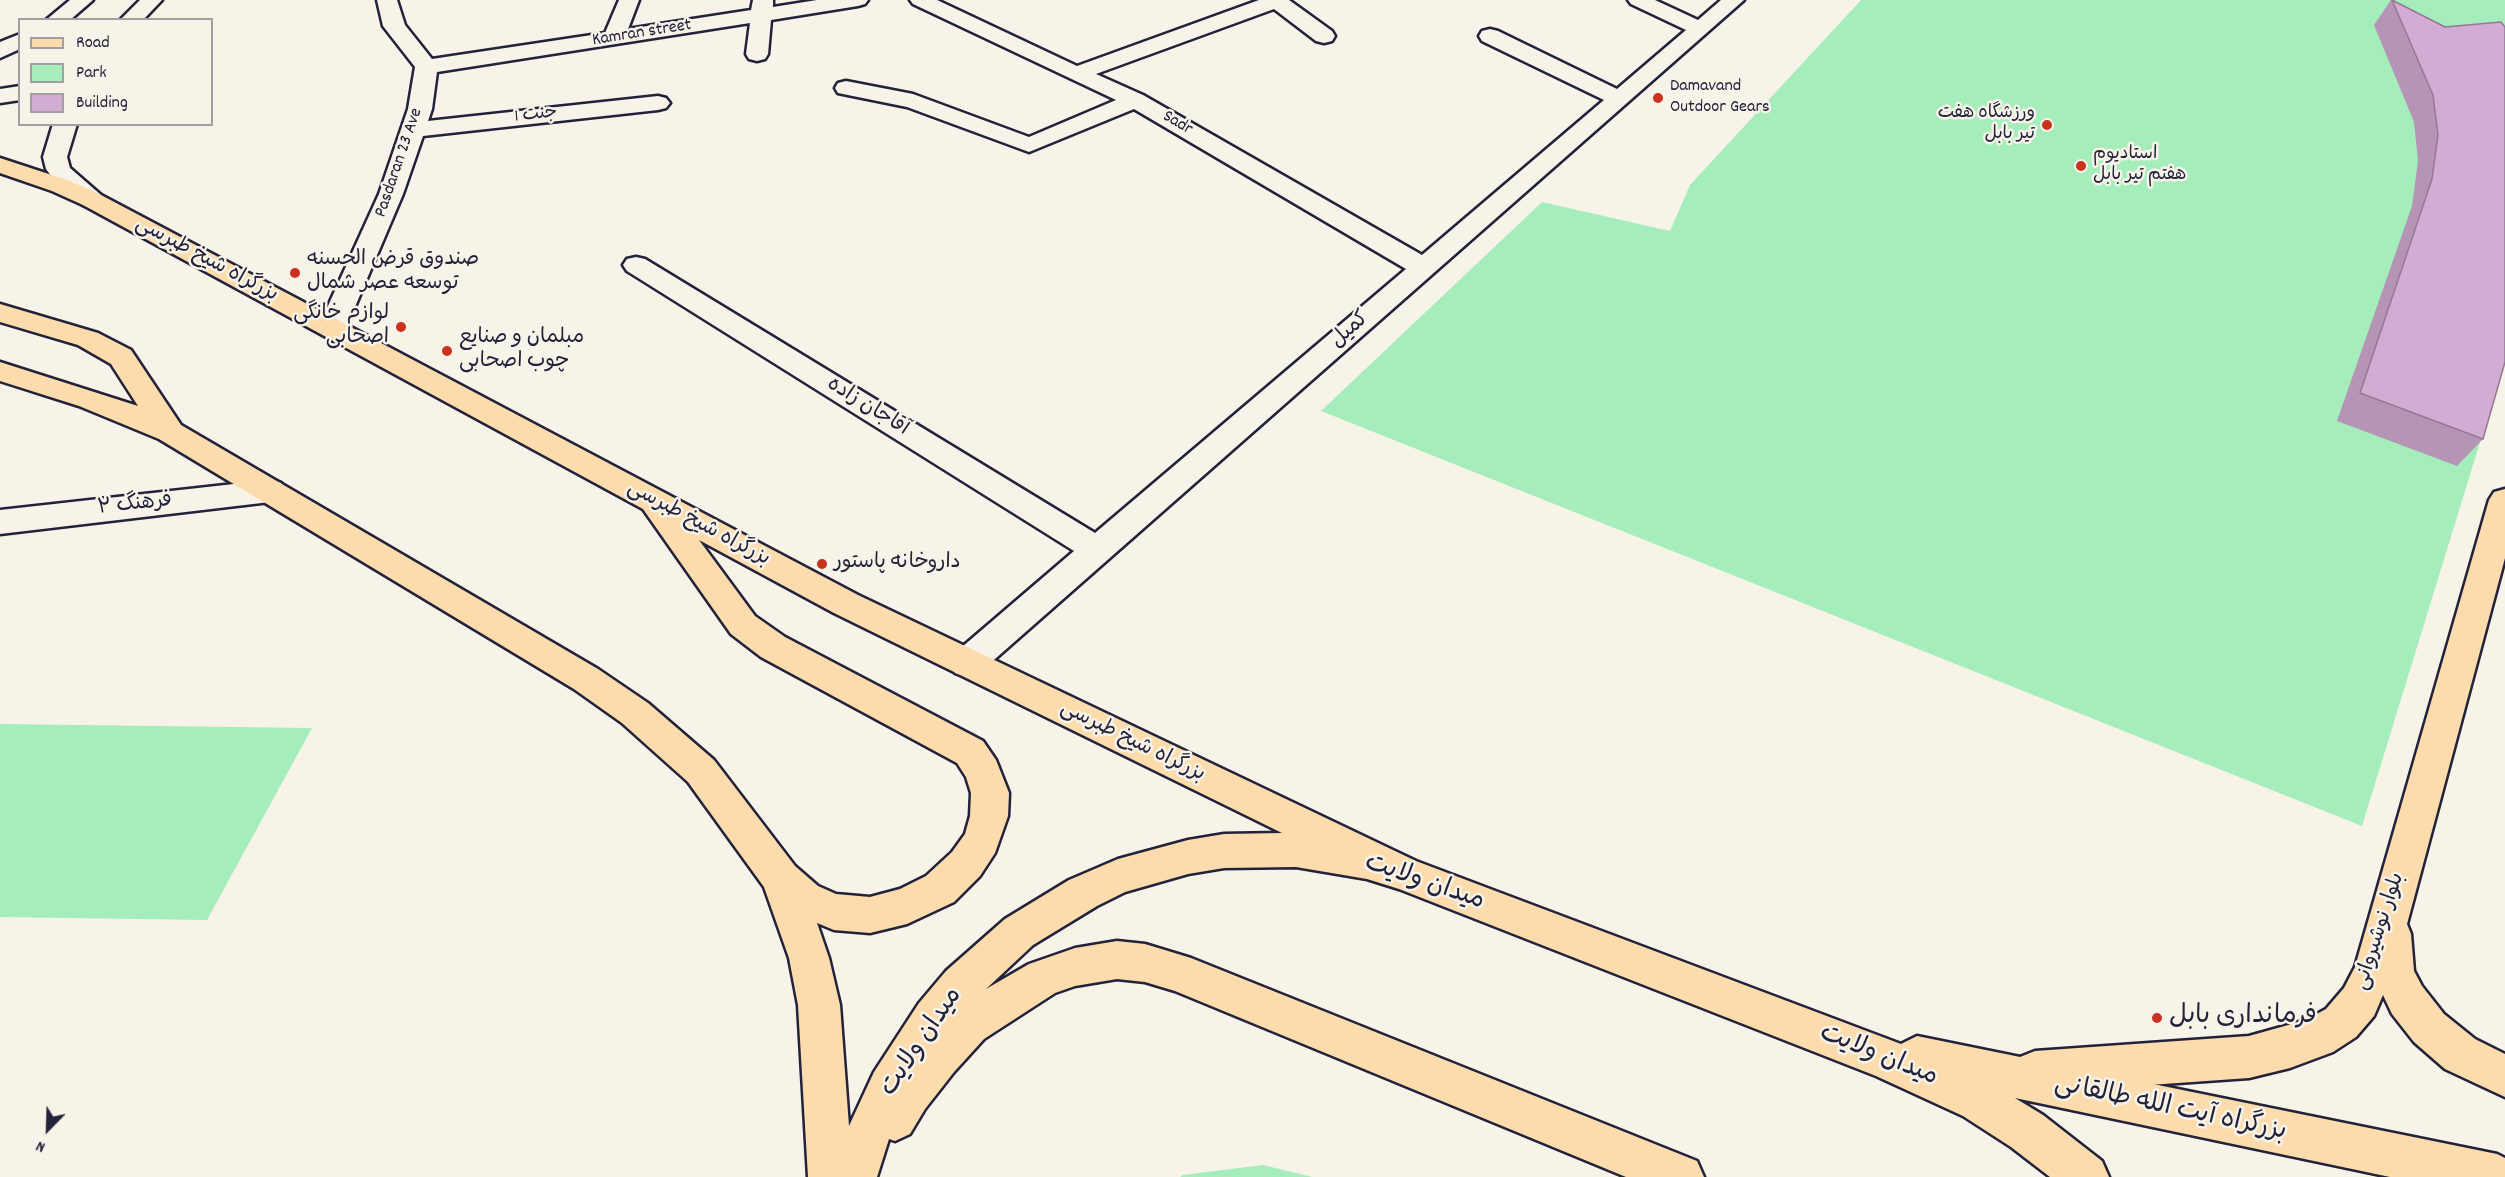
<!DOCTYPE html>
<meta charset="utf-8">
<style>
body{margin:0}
#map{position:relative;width:2505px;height:1177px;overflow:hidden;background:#f7f3e8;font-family:Dekko,sans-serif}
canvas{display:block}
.legend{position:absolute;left:18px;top:18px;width:195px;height:108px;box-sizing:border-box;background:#f7f3e8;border:2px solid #a29fa3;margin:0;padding:8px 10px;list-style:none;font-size:18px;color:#22223b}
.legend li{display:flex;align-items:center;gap:12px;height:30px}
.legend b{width:30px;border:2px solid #a29fa3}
.north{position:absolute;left:18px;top:1099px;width:60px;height:60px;-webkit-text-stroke:4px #f7f3e8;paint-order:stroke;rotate:203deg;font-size:16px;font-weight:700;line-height:24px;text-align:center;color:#22223b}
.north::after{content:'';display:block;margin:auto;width:21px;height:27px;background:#22223b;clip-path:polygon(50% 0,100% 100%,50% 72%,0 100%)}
</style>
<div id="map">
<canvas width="2505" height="1177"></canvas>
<ul class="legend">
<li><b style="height:8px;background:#fcdcac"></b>Road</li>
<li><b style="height:16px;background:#a5edbb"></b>Park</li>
<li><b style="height:16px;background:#d3acd4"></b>Building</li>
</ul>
<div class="north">N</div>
</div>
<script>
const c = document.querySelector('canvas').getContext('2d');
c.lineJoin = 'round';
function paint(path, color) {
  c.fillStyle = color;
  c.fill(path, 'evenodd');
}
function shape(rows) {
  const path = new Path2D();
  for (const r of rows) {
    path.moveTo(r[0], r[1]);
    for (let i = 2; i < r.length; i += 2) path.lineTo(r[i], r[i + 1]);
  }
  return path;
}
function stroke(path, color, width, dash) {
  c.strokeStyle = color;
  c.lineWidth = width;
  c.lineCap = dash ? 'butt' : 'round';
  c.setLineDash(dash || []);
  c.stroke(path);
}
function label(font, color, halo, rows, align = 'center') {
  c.font = font + ' Dekko,"Playpen Sans Arabic",sans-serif';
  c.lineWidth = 5;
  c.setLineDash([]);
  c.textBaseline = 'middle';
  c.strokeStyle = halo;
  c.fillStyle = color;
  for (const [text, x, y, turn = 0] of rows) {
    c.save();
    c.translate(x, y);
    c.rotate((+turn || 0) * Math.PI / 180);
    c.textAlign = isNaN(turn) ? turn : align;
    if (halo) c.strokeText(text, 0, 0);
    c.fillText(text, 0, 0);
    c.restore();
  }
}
paint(shape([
 [1861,0,2505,0,2505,361,2362,826,1321,411,1542,202,1670,231,1690,185],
 [0,724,312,728,207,920,0,917],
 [1263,1165,1312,1177,1180,1177,1183,1175]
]), '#a5edbb');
const street = shape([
 [377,0,397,0,405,25,432,59,605,33,619,0,639,0,628,29,751,10,753,0,773,0,773,7,817,0,868,0,865,4,858,6,771,20,768,54,765,59,757,61,749,59,746,54,750,23,437,72,432,109,428,121,658,96,666,98,670,103,666,108,658,110,423,136,403,194,346,328,342,334,332,337,322,334,318,328,379,194,408,109,415,67,383,26,377,0],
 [910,0,937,0,1077,66,1259,0,1289,0,1332,31,1335,36,1332,41,1324,43,1316,41,1274,9,1096,74,1143,95,1422,255,1604,100,1482,41,1479,36,1482,31,1490,29,1498,31,1617,89,1686,30,1631,4,1628,0,1655,0,1698,20,1721,0,1744,0,979,673,967,677,955,673,950,663,955,653,1074,551,627,271,623,265,627,259,636,257,645,259,1095,533,1406,269,1134,109,1029,152,907,107,838,93,835,88,838,83,846,81,913,94,1029,137,1116,100,913,4,910,0],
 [270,480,281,483,286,491,281,499,270,502,0,534,0,510,270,480]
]);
const secondary = shape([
 [70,0,93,0,70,20,46,20,70,0],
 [140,0,162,0,143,20,120,20,140,0],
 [20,34,20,49,0,58,0,42,20,34],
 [20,86,20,100,0,103,0,89,20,86],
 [53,124,77,124,67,157,70,168,101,195,105,200,101,205,92,208,83,205,57,184,46,169,43,157,53,124]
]);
const primary = shape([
 [2505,489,2505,558,2407,924,2411,934,2414,971,2422,986,2444,1014,2475,1039,2505,1054,2505,1097,2445,1069,2414,1042,2392,1014,2383,995,2374,1016,2356,1037,2333,1052,2290,1068,2249,1078,2035,1093,2020,1087,2014,1072,2020,1057,2035,1051,2249,1036,2306,1020,2326,1009,2344,988,2355,967,2489,500,2494,492,2505,489]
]);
const highway = shape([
 [0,158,70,181,101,195,858,595,1416,861,1901,1044,1917,1036,2497,1154,2505,1158,2505,1177,2390,1177,2015,1098,2043,1115,2102,1161,2109,1177,2050,1177,2011,1147,1963,1116,1876,1076,1399,889,1367,879,1296,867,1224,868,1188,874,1125,892,1097,906,1033,945,986,989,1029,964,1075,948,1117,941,1145,944,1191,958,1697,1161,1704,1177,1626,1177,1175,991,1145,982,1117,979,1075,986,1055,993,984,1039,954,1072,925,1109,910,1134,895,1141,889,1139,877,1177,808,1177,798,1005,789,958,764,887,688,782,622,723,574,689,159,439,79,406,0,381,0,362,138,406,111,364,78,345,0,322,0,304,98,333,131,350,181,425,598,669,648,703,714,760,795,866,818,886,836,894,870,897,900,889,926,876,952,852,965,834,970,816,971,793,966,777,957,763,761,657,731,634,643,509,83,205,52,191,0,173,0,158],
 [699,540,834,613,1282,833,1224,834,1188,840,1118,859,1069,880,1005,919,946,971,919,1003,874,1072,849,1126,840,1005,829,958,817,923,834,930,870,933,907,924,954,902,980,876,995,853,1008,816,1009,793,996,760,983,741,785,637,755,616,699,540]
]);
stroke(street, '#22223b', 5);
stroke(secondary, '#22223b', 5);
stroke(primary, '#22223b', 5);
stroke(highway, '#22223b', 5);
paint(street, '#f7f3e8');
paint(secondary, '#f7f3e8');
paint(primary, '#fcdcac');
paint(highway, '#fcdcac');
paint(shape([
 [2391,0,2393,0,2445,27,2483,439,2457,466,2337,421,2412,206,2418,161,2414,122,2374,25]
]), '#b594b6');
const building = shape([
 [2392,0,2445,27,2501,22,2505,27,2505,362,2483,439,2360,393,2432,179,2438,135,2433,95,2392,0]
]);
paint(building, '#d3acd4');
stroke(building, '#947894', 1.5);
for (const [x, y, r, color] of [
 [1658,98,6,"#c8321e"],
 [2047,125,6,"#c8321e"],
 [2081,166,6,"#c8321e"],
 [295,273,6,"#c8321e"],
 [401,327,6,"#c8321e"],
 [447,351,6,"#c8321e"],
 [822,564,6,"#c8321e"],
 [2157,1018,6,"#c8321e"]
]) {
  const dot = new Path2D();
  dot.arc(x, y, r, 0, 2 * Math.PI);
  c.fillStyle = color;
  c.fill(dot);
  stroke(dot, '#f7f3e8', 2);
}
label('18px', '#22223b', '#f7f3e8', [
 ["Kamran street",642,34,-9],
 ["جنت 1",536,116,-6],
 ["Sadr",1177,124,30],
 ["Pasdaran 23 Ave",400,163,-71]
]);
label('18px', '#22223b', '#f7f3e8', [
 ["Damavand",1670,88],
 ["Outdoor Gears",1670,109],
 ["ورزشگاه هفت",2035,115,"right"],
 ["تیر بابل",2035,136,"right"],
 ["استادیوم",2093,156],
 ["هفتم تیر بابل",2093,177]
], 'left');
label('21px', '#22223b', '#f7f3e8', [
 ["بزرگراه شیخ طبرسی",206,261,28],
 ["کمیل",1351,331,-41],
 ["آقاجان زاده",867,408,32],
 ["فرهنگ ۲",135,506,-6],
 ["بزرگراه شیخ طبرسی",698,525,28],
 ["بزرگراه شیخ طبرسی",1132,743,26],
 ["بلوار نوشیروانی",2381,932,-72]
]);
label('21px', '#22223b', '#f7f3e8', [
 ["صندوق قرض الحسنه",307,261],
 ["توسعه عصر شمال",307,285],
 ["لوازم خانگی",389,315,"right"],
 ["اصحابی",389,339,"right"],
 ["مبلمان و صنایع",459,339],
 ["چوب اصحابی",459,363],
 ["داروخانه پاستور",834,564]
], 'left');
label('26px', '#22223b', '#f7f3e8', [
 ["میدان ولایت",1424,884,19],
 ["میدان ولایت",923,1043,-56],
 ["میدان ولایت",1878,1057,22],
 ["بزرگراه آیت الله طالقانی",2170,1110,12]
]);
label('26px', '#22223b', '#f7f3e8', [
 ["فرمانداری بابل",2169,1018]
], 'left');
</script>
